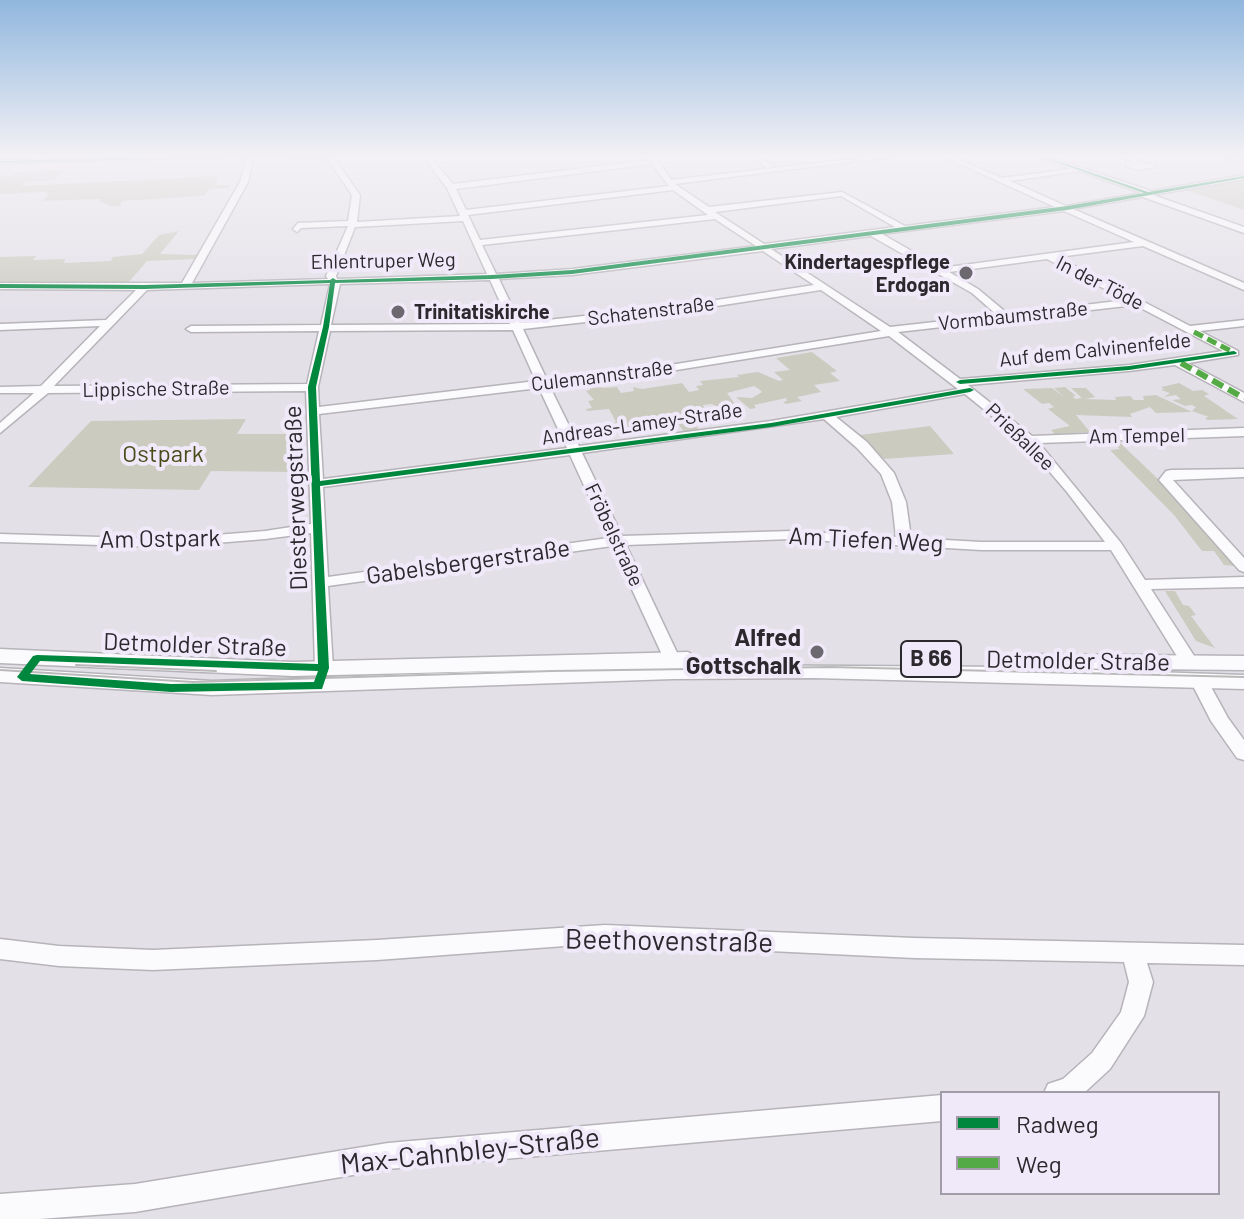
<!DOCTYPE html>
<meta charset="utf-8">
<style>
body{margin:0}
#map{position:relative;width:1244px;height:1219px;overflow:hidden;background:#e4e0e8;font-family:Barlow,sans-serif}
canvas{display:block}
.legend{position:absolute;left:940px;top:1091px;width:280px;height:104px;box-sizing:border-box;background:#f0e9f9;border:2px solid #a19ca8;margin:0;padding:10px 14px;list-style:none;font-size:24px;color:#2b282e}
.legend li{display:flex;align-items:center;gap:16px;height:40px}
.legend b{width:40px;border:2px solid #a19ca8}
</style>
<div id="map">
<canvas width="1244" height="1219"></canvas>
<ul class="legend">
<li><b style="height:10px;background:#00873e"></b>Radweg</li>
<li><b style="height:10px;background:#54aa44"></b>Weg</li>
</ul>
</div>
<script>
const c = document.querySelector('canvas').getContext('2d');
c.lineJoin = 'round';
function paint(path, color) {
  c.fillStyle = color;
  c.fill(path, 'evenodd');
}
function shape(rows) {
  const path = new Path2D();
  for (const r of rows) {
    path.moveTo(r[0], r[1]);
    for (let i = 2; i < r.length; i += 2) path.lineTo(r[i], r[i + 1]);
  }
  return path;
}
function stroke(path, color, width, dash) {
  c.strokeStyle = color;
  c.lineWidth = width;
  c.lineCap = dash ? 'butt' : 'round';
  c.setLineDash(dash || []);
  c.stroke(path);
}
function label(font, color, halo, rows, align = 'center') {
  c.font = font + ' Barlow,sans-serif';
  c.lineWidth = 8;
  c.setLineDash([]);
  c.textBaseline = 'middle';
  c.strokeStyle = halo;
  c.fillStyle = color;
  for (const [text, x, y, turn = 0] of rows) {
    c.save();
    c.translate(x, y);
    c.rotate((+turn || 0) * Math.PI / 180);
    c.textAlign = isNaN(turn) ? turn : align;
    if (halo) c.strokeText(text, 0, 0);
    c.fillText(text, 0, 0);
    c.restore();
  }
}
paint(shape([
 [63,170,54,181,26,181,22,186,214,176,218,177,215,185,231,185,228,188,210,189,203,196,122,201,120,206,110,206,99,201,100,199,42,201,49,194,45,192,0,194,0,177,12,176,18,172],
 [1244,179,1244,210,1183,189],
 [179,231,160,254,197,255,195,259,147,261,127,284,0,283,0,257,36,256,33,260,65,259,64,263,111,261,113,257,142,254,159,235],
 [812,352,837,371,830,373,840,381,814,385,821,392,797,397,802,401,786,404,783,402,787,401,786,398,754,405,756,408,750,409,736,397,752,398,762,392,759,389,754,386,727,393,737,407,721,409,712,404,703,405,704,408,699,409,704,417,699,414,681,415,688,427,697,427,699,430,684,432,675,419,654,422,655,425,650,426,647,421,637,422,644,424,615,430,612,424,616,422,609,409,587,411,586,409,592,408,588,401,594,400,586,391,590,390,588,385,571,386,558,390,556,386,598,381,602,388,617,387,621,393,634,391,633,387,642,389,682,383,689,392,699,390,696,386,703,385,700,381,739,377,737,375,758,372,779,381,783,380,774,372,790,370,776,358],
 [1179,383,1193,391,1202,390,1209,394,1204,396,1238,419,1207,420,1205,418,1209,417,1192,411,1196,407,1192,405,1185,406,1172,400,1181,399,1176,395,1164,397,1170,393,1161,390,1164,389,1161,387],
 [1065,387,1076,396,1073,396,1075,399,1082,398,1071,388,1086,388,1095,397,1085,399,1116,400,1115,397,1130,396,1134,400,1144,400,1143,396,1156,395,1192,412,1156,413,1150,407,1130,414,1132,417,1076,415,1090,432,1055,434,1051,430,1070,426,1048,409,1054,407,1049,403,1042,404,1023,389,1052,388,1064,397,1054,388],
 [246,419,237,434,293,434,298,472,211,471,199,490,28,487,91,421],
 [930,426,954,454,884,459,860,435],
 [1117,440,1177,497,1236,566,1224,565,1214,551,1202,551,1174,515,1110,450,1120,449,1111,441,1090,441],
 [1165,591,1175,591,1183,605,1189,606,1196,615,1191,616,1215,648,1196,641]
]), '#cbcbc0');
const minor = shape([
 [175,155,244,155,0,164,0,160,175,155],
 [248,155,254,155,248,182,192,283,328,279,326,276,348,226,301,228,297,232,293,229,298,223,348,221,352,195,326,157,270,157,267,155,348,155,333,157,360,195,357,222,460,216,447,188,422,155,429,155,453,184,649,160,646,155,652,155,658,159,671,180,886,155,906,155,675,184,709,207,842,192,905,226,1055,207,940,155,948,155,1002,178,1071,169,1034,155,1043,155,1151,191,1244,175,1244,179,1153,195,1244,227,1244,233,1143,197,1073,209,1244,283,1244,290,1143,246,1058,257,1190,326,1244,320,1244,326,1200,331,1238,351,1238,355,1188,363,1244,393,1244,402,1175,365,1129,371,968,385,1032,436,1244,428,1244,436,1039,443,1121,543,1145,580,1244,577,1244,587,1151,589,1198,662,1189,667,1183,666,1111,550,981,550,792,539,626,545,680,659,672,664,664,659,612,546,328,586,333,668,324,674,315,668,311,533,265,539,167,547,0,542,0,534,167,539,265,531,311,524,306,391,48,393,0,433,0,423,34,393,0,393,0,387,41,386,100,326,0,330,0,324,106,320,136,290,0,289,0,283,182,283,240,182,248,155],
 [652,164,669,186,466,210,456,189,652,164],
 [1079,171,1142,193,1066,206,1010,181,1079,171],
 [673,190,708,215,480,240,468,215,673,190],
 [841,196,895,227,764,244,715,212,841,196],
 [1064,211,1134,242,941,268,882,234,1064,211],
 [715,219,756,246,572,269,496,274,482,245,715,219],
 [463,221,487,274,337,279,336,276,355,227,463,221],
 [871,236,972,293,997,315,890,327,771,249,871,236],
 [763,251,814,285,684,305,520,323,499,279,572,275,763,251],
 [1047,259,1126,300,1008,314,978,289,949,272,1047,259],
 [490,280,510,324,331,325,340,284,490,280],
 [330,284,321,325,191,326,186,329,191,332,319,331,307,384,54,386,147,290,330,284],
 [821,290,881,331,639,370,547,380,523,329,684,311,821,290],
 [1135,305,1223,351,1129,365,960,379,898,332,1135,305],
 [513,330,536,381,319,407,318,387,330,331,513,330],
 [889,336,958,389,771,421,579,446,550,387,639,376,889,336],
 [539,388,567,448,323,479,319,414,539,388],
 [965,394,1025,443,1067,492,1105,542,981,542,911,538,906,502,894,473,867,442,836,417,965,394],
 [824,419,857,448,881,474,892,502,896,537,792,531,622,536,582,453,824,419],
 [570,455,608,538,328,577,323,487,570,455],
 [747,155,755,155,774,166,767,168,747,155],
 [1116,155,1125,155,1156,167,1138,170,1126,166,1126,162,1131,162,1116,155],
 [1223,155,1244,159,1244,163,1224,156,1223,155],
 [1244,469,1244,477,1173,480,1244,558,1244,572,1239,570,1159,480,1166,471,1171,470,1244,469],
 [1199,674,1205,676,1228,718,1244,740,1244,760,1237,758,1211,721,1190,680,1199,674],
 [605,925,914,938,1244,945,1244,965,1147,963,1153,982,1144,1016,1110,1069,1084,1093,1044,1093,1048,1084,1063,1079,1092,1053,1121,1012,1129,982,1124,962,914,958,605,943,377,960,153,970,59,966,0,959,0,939,59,946,153,950,377,940,605,925],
 [942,1095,942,1121,388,1169,135,1212,39,1219,0,1219,0,1194,135,1184,388,1143,942,1095]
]);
const major = shape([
 [0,649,293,662,688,652,699,659,691,665,1019,667,1009,661,1020,654,1244,656,1244,670,1032,668,1244,675,1244,689,814,678,673,679,212,695,0,682,0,668,212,681,536,670,293,676,0,663,0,649]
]);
stroke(minor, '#b6b3b9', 3);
stroke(major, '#b6b3b9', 3);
paint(minor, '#fbfafc');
paint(major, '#fbfafc');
stroke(shape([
 [0,162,351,155],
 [76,665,216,671],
 [0,670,193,682,552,671,830,667,1244,677]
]), '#bab9ba', 2);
stroke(shape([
 [843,155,857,161]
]), '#54aa44', 4, [8, 4]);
stroke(shape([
 [1194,332,1233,352]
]), '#54aa44', 5, [10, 5]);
stroke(shape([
 [1181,363,1244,398]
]), '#54aa44', 6, [12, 6]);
paint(shape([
 [227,155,225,157,0,163,0,161,227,155],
 [1035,155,1041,155,1148,192,1244,176,1244,178,1067,210,572,274,492,279,335,283,329,327,316,387,320,481,771,423,970,388,974,390,970,392,771,427,320,486,329,668,322,689,171,692,22,681,17,677,33,656,37,655,318,664,308,387,323,327,330,283,144,289,0,288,0,284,144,285,330,280,333,278,336,280,492,275,572,270,1067,206,1144,193,1035,155],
 [40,661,318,671,314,682,171,684,30,674,40,661],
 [1234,351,1237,353,1236,354,1129,370,960,384,956,382,960,380,1129,366,1234,351]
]), '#00873e');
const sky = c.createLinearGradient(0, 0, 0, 325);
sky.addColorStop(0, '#91b7de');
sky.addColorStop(0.48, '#f3f1f5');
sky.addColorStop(1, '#f3f1f500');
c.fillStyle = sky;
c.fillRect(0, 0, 1244, 325);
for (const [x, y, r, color] of [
 [966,273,8,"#6c686f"],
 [398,312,8,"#6c686f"],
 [817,652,8,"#6c686f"]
]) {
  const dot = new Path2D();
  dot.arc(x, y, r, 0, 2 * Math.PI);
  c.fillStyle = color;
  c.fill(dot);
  stroke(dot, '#f0e9f9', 3);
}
label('20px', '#2b282e', '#f0e9f9', [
 ["Ehlentruper Weg",383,261,-1],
 ["In der Töde",1100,283,27],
 ["Schatenstraße",651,311,-7],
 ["Vormbaumstraße",1013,316,-6],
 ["Auf dem Calvinenfelde",1095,350,-6],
 ["Culemannstraße",602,376,-7],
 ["Lippische Straße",156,389,-1],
 ["Andreas-Lamey-Straße",642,424,-8],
 ["Am Tempel",1137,436,-1],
 ["Prießallee",1020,437,44],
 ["Fröbelstraße",614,535,65]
]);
label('bold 20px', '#2b282e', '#f0e9f9', [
 ["Kindertagespflege",950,262],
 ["Erdogan",950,285],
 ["Trinitatiskirche",414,312,"left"]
], 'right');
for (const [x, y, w] of [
 [931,659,60]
]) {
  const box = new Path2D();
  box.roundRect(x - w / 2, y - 18, w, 36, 6);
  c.fillStyle = '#f0e9f9';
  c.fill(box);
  stroke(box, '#2b282e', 2);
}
label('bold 22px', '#2b282e', null, [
 ["B 66",931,659]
]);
label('24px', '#494c19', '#f0e9f9', [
 ["Ostpark",163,454]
]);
label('24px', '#2b282e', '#f0e9f9', [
 ["Diesterwegstraße",296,498,-92],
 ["Am Ostpark",160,539,-1],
 ["Am Tiefen Weg",866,540,3],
 ["Gabelsbergerstraße",468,562,-8],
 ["Detmolder Straße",195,645,2],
 ["Detmolder Straße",1078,661,1]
]);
label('bold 24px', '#2b282e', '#f0e9f9', [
 ["Alfred",801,638],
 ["Gottschalk",801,666]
], 'right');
label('28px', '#2b282e', '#f0e9f9', [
 ["Beethovenstraße",669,941,1],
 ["Max-Cahnbley-Straße",470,1151,-6]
]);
</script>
